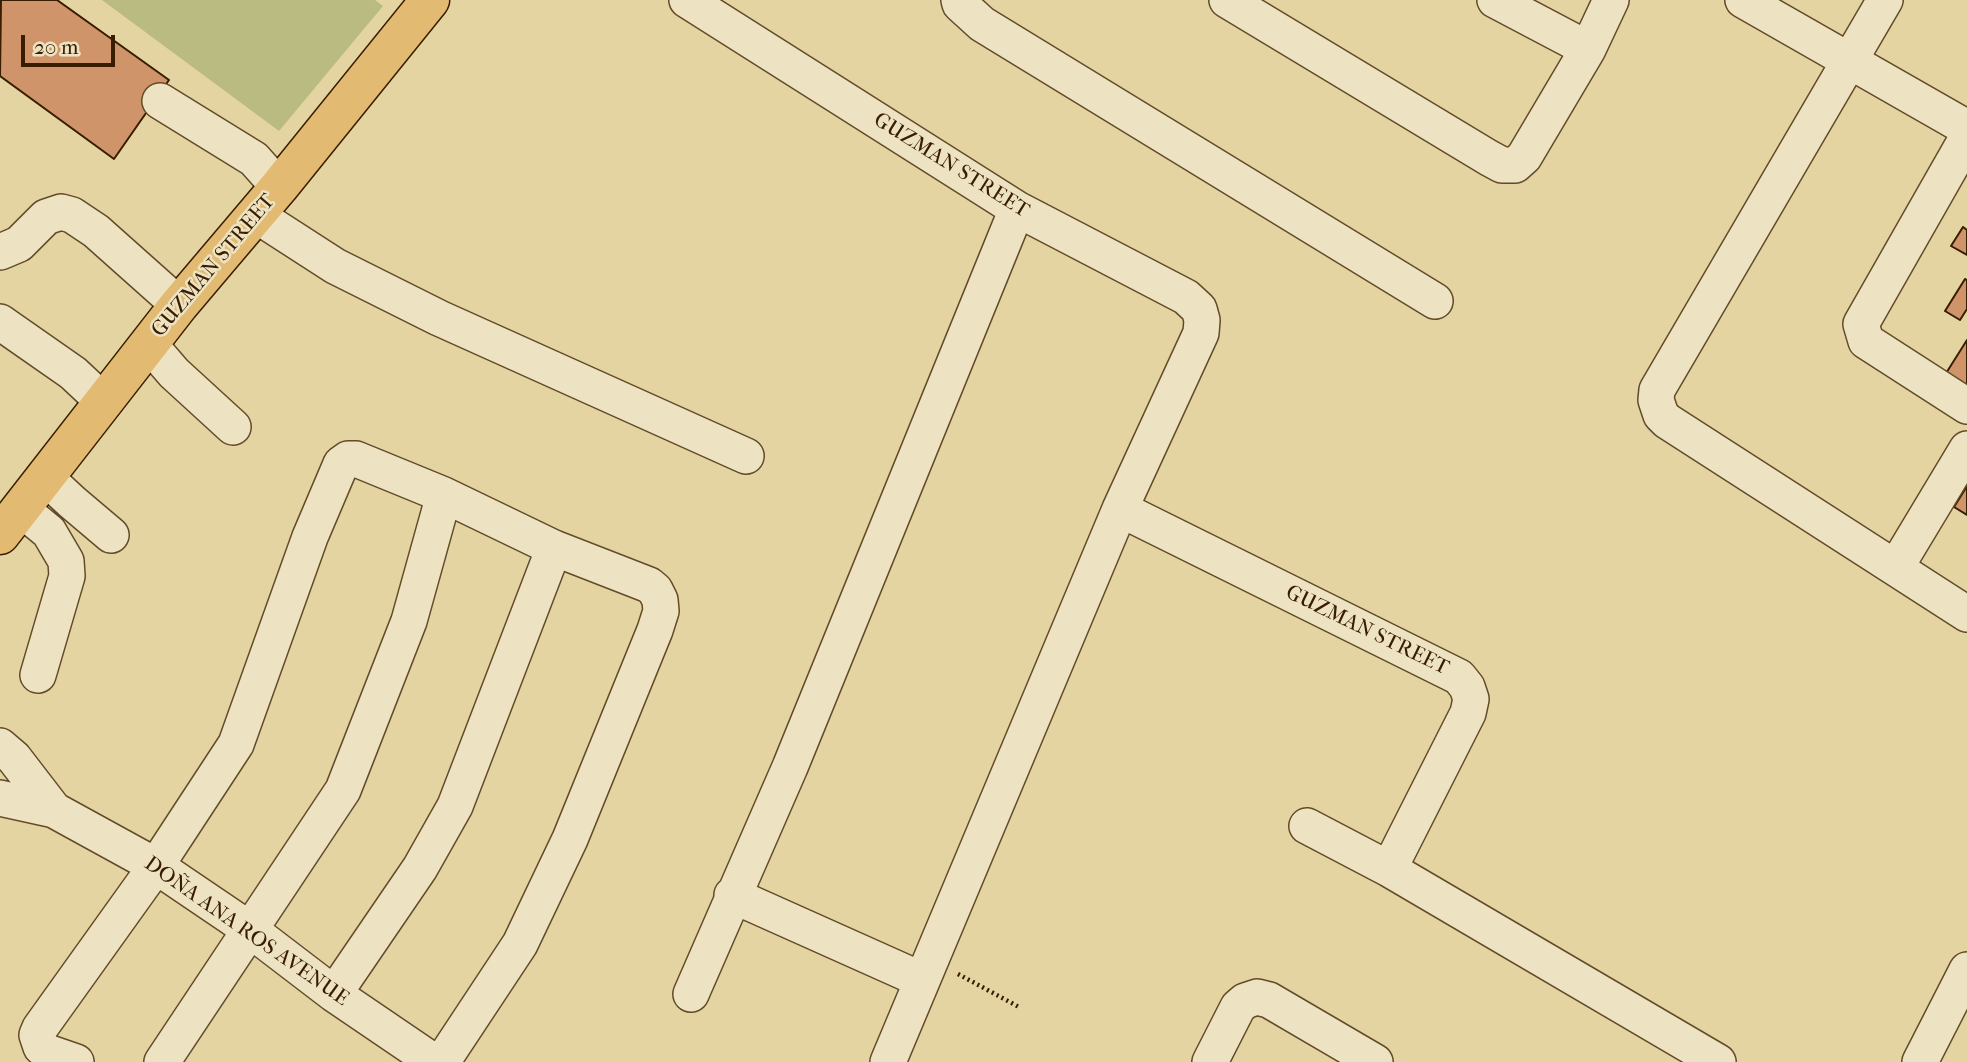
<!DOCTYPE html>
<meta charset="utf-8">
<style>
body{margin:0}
#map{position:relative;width:1967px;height:1062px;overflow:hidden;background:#e4d4a2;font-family:"IM FELL French Canon",serif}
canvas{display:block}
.scale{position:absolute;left:21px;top:35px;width:94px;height:32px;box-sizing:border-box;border:4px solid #381d01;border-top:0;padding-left:9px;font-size:21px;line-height:24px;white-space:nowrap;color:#381d01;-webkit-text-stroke:5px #ede3c3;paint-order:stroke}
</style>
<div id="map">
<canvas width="1967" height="1062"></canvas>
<div class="scale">20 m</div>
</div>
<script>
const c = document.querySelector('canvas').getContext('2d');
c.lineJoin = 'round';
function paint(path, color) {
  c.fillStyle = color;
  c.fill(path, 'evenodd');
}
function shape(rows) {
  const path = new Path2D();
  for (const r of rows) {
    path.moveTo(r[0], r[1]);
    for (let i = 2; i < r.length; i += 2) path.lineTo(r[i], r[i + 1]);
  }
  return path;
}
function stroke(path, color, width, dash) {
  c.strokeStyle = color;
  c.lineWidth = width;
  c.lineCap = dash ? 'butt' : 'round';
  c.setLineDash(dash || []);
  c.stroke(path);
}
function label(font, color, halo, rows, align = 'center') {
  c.font = font + ' "IM FELL French Canon",serif';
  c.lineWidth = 5;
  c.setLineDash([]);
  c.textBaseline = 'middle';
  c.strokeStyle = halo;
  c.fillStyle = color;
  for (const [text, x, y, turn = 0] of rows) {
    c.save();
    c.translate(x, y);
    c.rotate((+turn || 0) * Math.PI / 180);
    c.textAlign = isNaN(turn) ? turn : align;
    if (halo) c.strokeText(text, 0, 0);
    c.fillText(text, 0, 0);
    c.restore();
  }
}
paint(shape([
 [102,0,375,0,383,6,279,131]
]), '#babb81');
const building = shape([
 [1,0,57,0,169,80,114,159,0,76,1,0],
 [1963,227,1967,230,1967,255,1951,246,1963,227],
 [1965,279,1967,280,1967,309,1960,320,1945,311,1965,279],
 [1967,340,1967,393,1943,378,1967,340],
 [1967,486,1967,515,1954,507,1967,486]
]);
paint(building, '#d0946a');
stroke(building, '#381d01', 2);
const minor = shape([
 [687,0,1017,209,1186,297,1199,309,1202,320,1201,333,1120,509,888,1062],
 [959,0,960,4,982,24,1435,301],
 [1227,0,1489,158,1502,165,1515,165,1524,157,1588,49,1611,0],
 [1495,0,1588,49],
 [1743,0,1967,128],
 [1885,0,1657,390,1656,400,1661,415,1667,421,1967,614],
 [160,101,254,159,279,187],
 [1967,138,1861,324,1866,341,1967,406],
 [256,215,335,266,439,318,746,456],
 [0,252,19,244,46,217,61,212,72,215,96,231,179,305],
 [0,322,73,373,104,402],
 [149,344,174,373,233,427],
 [45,477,72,502,111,535],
 [20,508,49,532,66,561,67,576,38,675],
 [1120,509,1459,677,1467,687,1471,699,1468,713,1389,869],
 [1896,567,1967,449],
 [0,746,14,758,54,810],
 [0,798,54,810,156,866,249,929,334,994,434,1062],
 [1307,826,1389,869,1718,1062],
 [732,895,922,980],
 [334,994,420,868,455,806,554,548],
 [691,994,790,767,1017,209],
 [76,1062,47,1052,41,1047,37,1035,40,1028,156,866,236,744,310,537,341,464,348,459,356,459,444,495,554,548,649,585,655,590,660,600,661,611,655,630,570,839,520,944,442,1062],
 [162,1062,343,790,409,621,444,495],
 [1210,1062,1238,1007,1245,1001,1257,997,1269,1000,1375,1062],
 [1920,1062,1967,970]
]);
const major = shape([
 [0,535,179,305,279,187,430,0]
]);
stroke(minor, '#634b29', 38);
stroke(major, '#381d01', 41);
stroke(shape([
 [958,974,1019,1007]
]), '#381d01', 4.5, [2, 3.5]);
stroke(minor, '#ede3c3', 35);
stroke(major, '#e2ba71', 38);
label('21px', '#381d01', '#ede3c3', [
 ["GUZMAN STREET",951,166,32],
 ["GUZMAN STREET",214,266,-50],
 ["GUZMAN STREET",1367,631,26],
 ["DOÑA ANA ROS AVENUE",246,932,35]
]);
</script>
